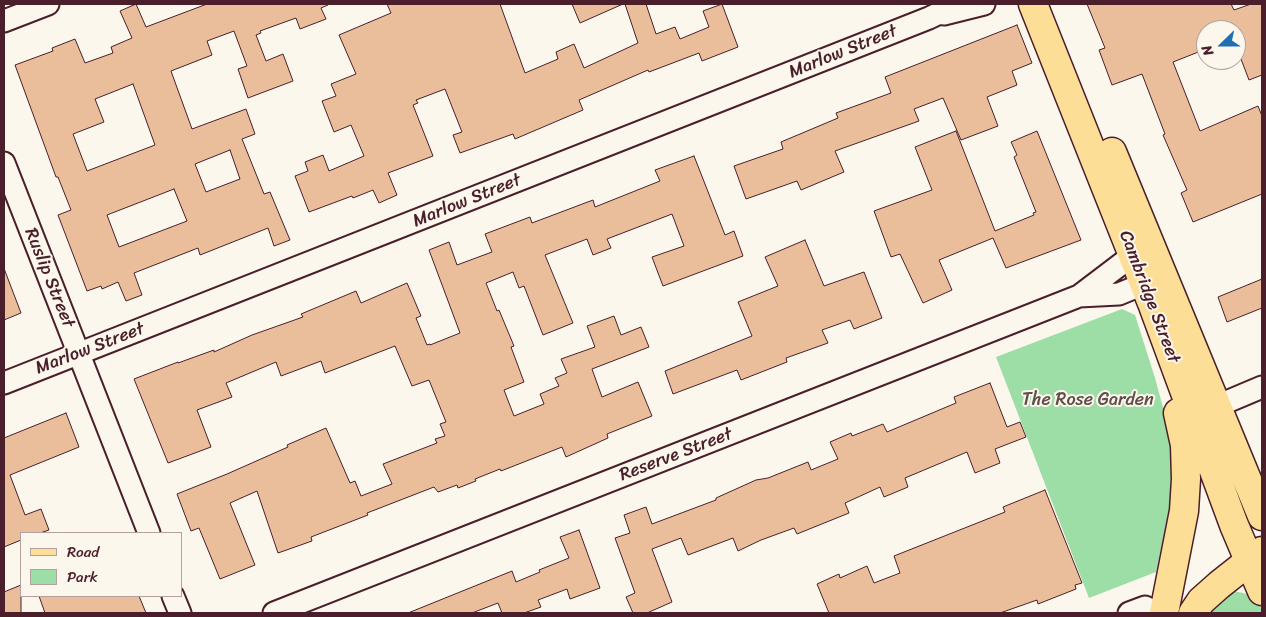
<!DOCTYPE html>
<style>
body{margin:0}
#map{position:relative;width:1266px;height:617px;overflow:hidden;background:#fbf7ec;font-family:Sriracha,sans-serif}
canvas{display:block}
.frame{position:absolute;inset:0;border:5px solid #4a1f2b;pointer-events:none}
.legend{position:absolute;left:20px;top:532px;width:162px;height:65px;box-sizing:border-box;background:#fbf7ec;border:1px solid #b4a19f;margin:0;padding:6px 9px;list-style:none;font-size:15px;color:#4a1f2b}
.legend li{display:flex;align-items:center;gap:10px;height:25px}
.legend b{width:25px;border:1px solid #b4a19f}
.north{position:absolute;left:1196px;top:20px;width:50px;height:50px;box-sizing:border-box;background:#fbf7ec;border:1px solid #b4a19f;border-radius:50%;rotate:248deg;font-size:14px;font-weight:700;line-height:20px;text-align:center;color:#4a1f2b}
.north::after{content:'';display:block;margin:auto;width:18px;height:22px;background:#1f6fb2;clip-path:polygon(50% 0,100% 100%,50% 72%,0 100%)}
</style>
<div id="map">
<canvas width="1266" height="617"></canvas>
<div class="frame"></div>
<ul class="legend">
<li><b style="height:6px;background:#fdde96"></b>Road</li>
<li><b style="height:14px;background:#9ddda6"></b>Park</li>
</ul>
<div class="north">N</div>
</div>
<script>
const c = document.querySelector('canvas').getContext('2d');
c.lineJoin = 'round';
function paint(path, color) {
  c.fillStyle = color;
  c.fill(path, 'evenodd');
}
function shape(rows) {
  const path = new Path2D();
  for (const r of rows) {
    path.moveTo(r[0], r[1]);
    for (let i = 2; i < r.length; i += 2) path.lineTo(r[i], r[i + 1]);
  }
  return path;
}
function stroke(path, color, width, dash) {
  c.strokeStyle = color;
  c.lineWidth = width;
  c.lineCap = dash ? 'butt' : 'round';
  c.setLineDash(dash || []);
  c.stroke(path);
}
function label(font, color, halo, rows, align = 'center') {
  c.font = font + ' Sriracha,sans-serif';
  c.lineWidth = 4;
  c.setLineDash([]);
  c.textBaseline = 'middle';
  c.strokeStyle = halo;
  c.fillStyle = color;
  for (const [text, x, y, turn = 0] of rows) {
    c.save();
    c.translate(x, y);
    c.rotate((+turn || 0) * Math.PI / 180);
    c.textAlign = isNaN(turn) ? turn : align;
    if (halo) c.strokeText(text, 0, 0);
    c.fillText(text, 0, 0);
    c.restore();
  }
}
paint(shape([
 [1122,309,1135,315,1155,378,1173,444,1174,477,1170,506,1156,572,1089,598,996,357],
 [1234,591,1247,594,1260,605,1262,613,1205,613,1227,594]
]), '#9ddda6');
const building = shape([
 [136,4,146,27,207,4,328,4,328,5,321,8,326,19,300,29,296,18,260,31,261,33,256,35,266,61,283,54,293,81,248,98,238,69,247,66,234,31,207,41,212,55,171,71,192,129,246,109,255,134,242,139,264,194,270,192,290,240,274,246,268,228,200,255,198,248,134,273,142,295,126,301,118,282,102,289,101,286,87,291,58,215,71,210,58,177,56,177,15,65,53,51,52,48,75,39,85,63,113,53,111,47,132,38,120,11,136,4],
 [133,84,155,145,87,171,73,134,104,122,95,99,133,84],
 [230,150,240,179,206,192,195,164,230,150],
 [174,189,187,221,119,247,107,215,174,189],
 [387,4,500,4,525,73,558,59,556,52,574,44,584,68,638,43,625,4,646,4,656,34,675,27,680,39,709,27,703,11,722,4,738,47,702,61,699,53,649,72,648,70,579,100,583,110,515,139,513,134,460,153,453,135,462,132,445,89,416,100,418,103,413,105,433,156,388,173,397,195,379,203,373,190,353,198,352,196,309,212,295,176,308,171,305,162,323,155,329,171,364,156,351,125,334,132,322,101,336,96,331,84,356,74,339,35,391,13,387,4],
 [572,4,623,4,580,23,572,4],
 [1087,4,1231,4,1234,10,1251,4,1262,4,1262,75,1249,80,1236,46,1236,30,1206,30,1206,49,1173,62,1200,131,1258,106,1262,116,1262,194,1193,222,1181,193,1187,190,1163,135,1165,134,1142,74,1112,85,1099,50,1105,48,1087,4],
 [1017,25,1032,63,1012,71,1017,85,987,97,998,126,961,140,943,98,914,109,919,121,835,151,844,172,801,190,797,181,746,199,734,166,783,149,781,142,838,118,836,113,891,93,885,77,1017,25],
 [956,131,995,231,1034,215,1033,213,1036,212,1014,157,1017,155,1011,142,1037,131,1081,240,1006,268,993,238,939,260,952,290,923,303,900,254,891,257,874,211,932,190,915,147,956,131],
 [694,156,725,235,734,231,743,256,663,286,652,257,684,246,672,214,607,239,611,248,593,255,587,239,545,255,573,323,543,335,524,286,519,288,513,272,486,283,497,311,499,310,514,346,511,347,524,382,504,390,514,416,544,404,540,394,559,386,555,378,567,373,561,359,595,347,587,326,614,316,621,335,641,327,649,347,592,369,602,397,638,382,652,416,607,434,608,438,566,457,562,447,501,471,500,469,475,479,476,481,458,488,457,485,438,492,434,487,367,513,368,515,311,537,312,541,278,553,257,491,230,503,255,565,220,579,199,528,191,531,177,494,227,474,288,447,287,445,326,428,350,483,355,481,361,496,392,484,383,464,437,443,435,439,445,436,440,424,446,422,429,380,412,386,395,346,325,373,321,361,281,376,276,362,226,383,232,397,197,410,211,447,168,463,134,379,178,362,178,363,214,350,214,352,252,335,303,317,301,314,356,291,361,303,407,283,421,316,416,318,427,345,430,344,430,345,460,333,429,250,449,242,457,265,492,252,485,234,530,217,532,223,593,200,595,207,660,181,655,170,694,156],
 [805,240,824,286,864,272,882,318,854,329,850,320,822,330,828,343,786,358,787,362,741,380,737,370,673,394,665,371,752,336,738,302,778,286,765,257,805,240],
 [5,271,21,313,4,320,4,272,5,271],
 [1262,279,1262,308,1227,322,1218,297,1262,279],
 [990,383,1007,427,1020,422,1026,437,995,449,1000,463,975,473,967,452,905,478,908,487,884,497,880,487,845,503,849,513,797,534,794,528,761,540,738,551,733,538,688,555,681,538,652,549,672,602,647,613,633,613,626,597,635,593,615,538,630,533,624,515,646,507,652,524,716,500,716,498,756,480,768,478,808,462,811,470,838,459,830,442,851,433,852,436,883,424,887,432,956,403,954,397,990,383],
 [66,413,79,447,10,475,25,515,41,509,49,530,40,533,21,533,21,540,4,547,4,438,66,413],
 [1045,490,1082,583,1075,585,1076,589,1038,604,1037,600,1000,613,829,613,817,584,839,574,840,578,867,566,874,583,900,573,894,556,1005,512,1003,507,1045,490],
 [579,530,600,588,570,599,567,589,538,600,541,607,524,613,502,613,498,603,472,613,408,613,512,571,516,582,540,572,539,570,569,558,560,537,579,530],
 [21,585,21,613,4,613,4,592,21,585],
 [39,596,139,596,146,613,45,613,39,596]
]);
paint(building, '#ebbe9b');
stroke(building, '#4a1f2b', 1);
const minor = shape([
 [944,14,984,4],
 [4,21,48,4],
 [4,163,149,533],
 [1079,296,1119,294,1158,278],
 [4,383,929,18,958,4],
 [1217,406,1262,387],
 [173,596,180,613],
 [274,613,1079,296,1133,255],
 [1129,613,1145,607,1157,613]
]);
const primary = shape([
 [1033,4,1152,303,1234,525,1262,591],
 [1112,152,1262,516],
 [1164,613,1184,511,1186,479,1185,445,1178,413],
 [1193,613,1201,601,1219,585,1262,551]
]);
stroke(minor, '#4a1f2b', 25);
stroke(primary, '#4a1f2b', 31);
stroke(minor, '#fbf7ec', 21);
stroke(primary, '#fdde96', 28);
label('18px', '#4a1f2b', '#fbf7ec', [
 ["Marlow Street",843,52,-22],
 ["Marlow Street",467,201,-22],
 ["Ruslip Street",49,278,68],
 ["Cambridge Street",1149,297,69],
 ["Marlow Street",90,349,-21],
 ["Reserve Street",676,455,-21]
]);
label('18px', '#5f4e4a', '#fbf7ec', [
 ["The Rose Garden",1088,400]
]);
</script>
